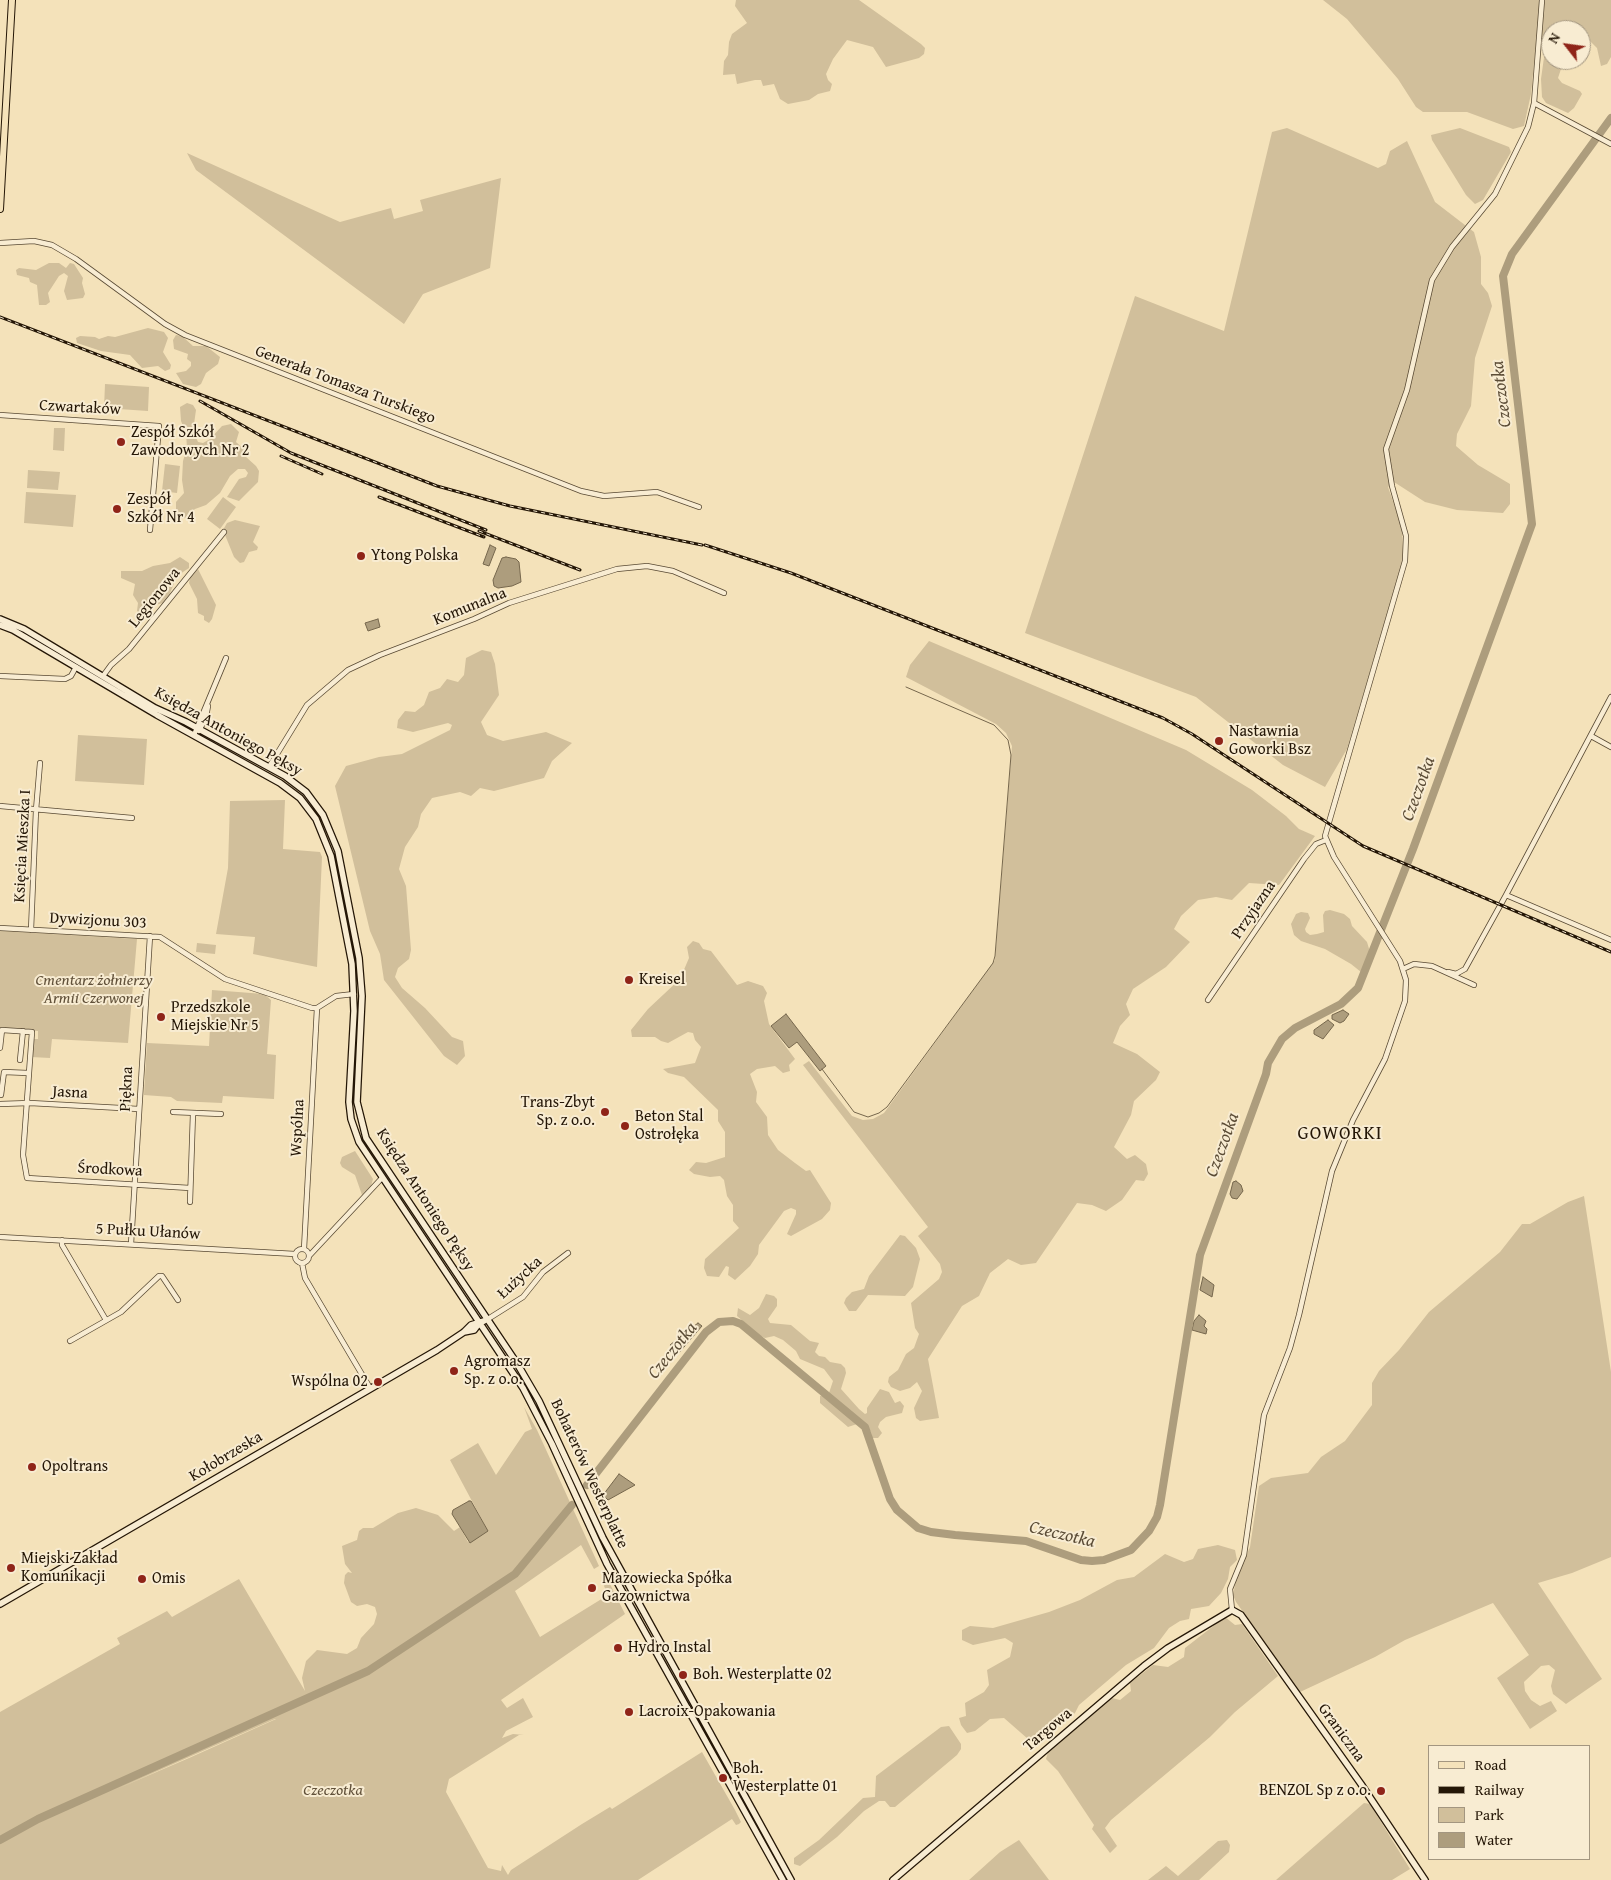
<!DOCTYPE html>
<meta charset="utf-8">
<style>
body{margin:0}
#map{position:relative;width:1611px;height:1880px;overflow:hidden;background:#f4e2ba;font-family:"Gentium Book Plus",serif}
canvas{display:block}
.legend{position:absolute;left:1428px;top:1745px;width:162px;height:115px;box-sizing:border-box;background:#f8ecd2;border:1px solid #a39680;margin:0;padding:6px 9px;list-style:none;font-size:15px;color:#241606}
.legend li{display:flex;align-items:center;gap:10px;height:25px}
.legend b{width:25px;border:1px solid #a39680}
.north{position:absolute;left:1541px;top:20px;width:50px;height:50px;box-sizing:border-box;background:#f8ecd2;border:1px solid #a39680;border-radius:50%;rotate:300deg;font-size:14px;font-weight:700;line-height:20px;text-align:center;color:#241606}
.north::after{content:'';display:block;margin:auto;width:18px;height:22px;background:#8f2418;clip-path:polygon(50% 0,100% 100%,50% 72%,0 100%)}
</style>
<div id="map">
<canvas width="1611" height="1880"></canvas>
<ul class="legend">
<li><b style="height:6px;background:#f4e2ba"></b>Road</li>
<li><b style="height:6px;background:#241606"></b>Railway</li>
<li><b style="height:14px;background:#d1bf9b"></b>Park</li>
<li><b style="height:14px;background:#ad9d7d"></b>Water</li>
</ul>
<div class="north">N</div>
</div>
<script>
const c = document.querySelector('canvas').getContext('2d');
c.lineJoin = 'round';
function paint(path, color) {
  c.fillStyle = color;
  c.fill(path, 'evenodd');
}
function shape(rows) {
  const path = new Path2D();
  for (const r of rows) {
    if (r.length === 3) {
      path.moveTo(r[0] + r[2], r[1]);
      path.arc(r[0], r[1], r[2], 0, 2 * Math.PI);
      continue;
    }
    path.moveTo(r[0], r[1]);
    for (let i = 2; i < r.length; i += 2) path.lineTo(r[i], r[i + 1]);
  }
  return path;
}
function stroke(path, color, width, dash) {
  c.strokeStyle = color;
  c.lineWidth = width;
  c.lineCap = dash ? 'butt' : 'round';
  c.setLineDash(dash || []);
  c.stroke(path);
}
function label(font, color, halo, rows, align = 'center') {
  c.font = font + ' "Gentium Book Plus",serif';
  c.lineWidth = 4;
  c.setLineDash([]);
  c.textBaseline = 'middle';
  c.strokeStyle = halo;
  c.fillStyle = color;
  for (const [text, x, y, turn = 0] of rows) {
    c.save();
    c.translate(x, y);
    c.rotate((+turn || 0) * Math.PI / 180);
    c.textAlign = isNaN(turn) ? turn : align;
    if (halo) c.strokeText(text, 0, 0);
    c.fillText(text, 0, 0);
    c.restore();
  }
}
paint(shape([
 [736,0,859,0,921,44,925,48,924,54,919,58,886,67,873,47,847,40,833,59,826,74,828,80,832,84,830,91,818,94,809,100,788,104,780,99,774,84,763,86,761,80,755,80,737,84,735,74,723,75,724,61,728,55,729,42,732,34,747,23,735,6],
 [1323,0,1611,0,1611,57,1607,64,1601,66,1597,48,1586,37,1581,37,1581,30,1551,30,1551,60,1564,60,1558,78,1562,83,1580,91,1582,94,1574,108,1568,113,1546,103,1542,97,1541,79,1546,43,1543,38,1536,44,1531,94,1524,126,1513,129,1467,112,1423,112,1416,107,1398,79,1347,19],
 [1287,128,1378,168,1386,164,1390,151,1407,141,1435,202,1474,232,1481,257,1481,284,1488,293,1492,306,1475,358,1471,406,1457,434,1456,446,1478,465,1510,484,1510,504,1503,513,1457,510,1425,502,1394,482,1388,487,1402,527,1403,561,1347,749,1325,787,1283,765,1196,697,1025,633,1135,296,1224,331,1272,132],
 [1460,128,1509,147,1511,152,1483,200,1475,204,1466,195,1432,140,1431,135],
 [187,153,340,222,391,208,394,219,423,211,420,200,501,178,490,268,423,294,404,324,196,170],
 [49,263,59,263,66,268,70,263,74,264,83,278,82,283,85,294,83,298,67,300,64,291,68,276,64,273,59,276,48,293,50,302,46,305,39,305,37,285,30,282,29,278,17,275,16,270,19,268,36,270],
 [148,328,164,332,168,338,163,352,171,365,170,369,165,371,158,366,142,368,130,355,101,351,77,343,76,338,80,336,95,337,99,339,108,336,115,337],
 [176,335,182,336,193,346,206,346,220,357,218,364,206,373,201,384,196,387,183,384,176,373,186,371,191,366,191,362,187,359,188,354,174,349,173,340],
 [105,384,149,387,148,411,104,408],
 [187,403,193,405,196,410,193,431,198,442,203,443,210,439,222,426,231,424,239,432,236,442,245,450,246,457,256,466,259,471,258,482,239,501,227,497,239,479,246,477,248,473,245,469,238,469,230,476,220,493,206,505,195,509,185,518,180,519,176,517,176,502,184,493,182,480,183,461,187,448,186,433,181,421,180,407],
 [54,428,65,428,64,451,53,450],
 [165,464,180,466,177,493,162,491],
 [28,470,60,472,58,490,27,488],
 [26,492,76,495,73,527,24,523],
 [223,497,236,507,220,529,207,519],
 [235,520,260,526,253,542,258,547,257,550,249,552,244,562,240,563,234,557,223,530,227,523],
 [180,557,189,563,189,568,177,576,168,598,163,603,143,608,140,613,137,611,138,603,133,595,135,584,121,578,121,571,142,571,153,566,170,563],
 [198,569,216,605,212,619,209,623,204,620,204,616,198,613,197,599,189,583,190,577],
 [929,641,1186,750,1252,790,1286,816,1299,829,1315,836,1279,885,1249,883,1232,900,1216,897,1198,900,1181,916,1174,929,1190,942,1166,967,1133,989,1126,1004,1130,1015,1120,1026,1113,1043,1137,1054,1160,1072,1156,1080,1134,1101,1131,1115,1114,1147,1127,1159,1135,1155,1146,1164,1148,1174,1144,1181,1136,1180,1122,1200,1106,1211,1092,1205,1077,1203,1036,1263,1021,1265,1008,1259,990,1273,979,1296,962,1306,928,1359,939,1418,920,1421,916,1418,914,1408,922,1391,917,1382,910,1388,900,1391,891,1387,888,1382,889,1377,898,1370,906,1354,914,1348,919,1334,915,1328,911,1303,939,1279,942,1272,940,1264,918,1236,928,1227,803,1065,809,1061,852,1116,863,1120,873,1119,884,1113,995,960,1012,746,1006,733,996,724,906,677,910,665],
 [482,650,491,652,495,664,499,695,481,722,487,735,503,741,546,732,572,743,552,761,544,778,494,791,480,788,471,796,460,792,432,798,421,814,418,827,405,847,399,869,406,886,411,950,409,959,398,968,395,977,402,988,425,1008,452,1037,463,1041,465,1056,457,1065,444,1056,384,980,380,954,370,931,335,786,346,766,379,757,402,754,450,730,452,725,448,723,413,732,397,728,398,720,405,711,415,712,424,705,429,692,440,688,447,679,458,682,464,675,466,658],
 [78,735,147,739,144,785,75,781],
 [285,800,283,849,320,852,322,857,317,967,253,954,255,937,216,934,228,868,230,801],
 [1330,910,1344,914,1350,919,1352,926,1367,942,1370,952,1361,972,1351,964,1325,949,1301,941,1294,935,1291,924,1296,914,1301,912,1308,913,1310,918,1305,929,1306,932,1310,935,1317,934,1324,932,1323,915,1325,911],
 [0,931,137,939,128,1043,52,1039,50,1058,31,1057,33,1039,38,1039,38,1031,0,1028],
 [693,941,699,943,703,949,711,951,737,985,748,981,763,986,767,993,764,1001,769,1024,795,1059,789,1065,790,1071,783,1073,775,1066,757,1069,750,1074,757,1092,756,1102,767,1117,768,1135,778,1150,795,1163,806,1171,810,1170,831,1203,830,1210,822,1219,791,1236,787,1234,796,1214,796,1210,791,1208,784,1211,759,1245,758,1254,750,1266,735,1280,728,1275,729,1267,726,1266,719,1277,707,1276,704,1268,705,1259,739,1228,733,1221,733,1205,727,1196,724,1180,720,1176,710,1177,694,1174,689,1170,696,1162,706,1163,725,1157,725,1132,718,1121,718,1110,684,1077,668,1073,663,1069,695,1063,701,1047,695,1040,693,1033,688,1032,668,1043,661,1041,655,1037,632,1037,631,1030,648,1009,680,979,689,958,687,947],
 [197,943,216,945,215,954,196,952],
 [212,990,264,994,271,1000,267,1054,276,1055,274,1099,223,1096,222,1103,177,1101,171,1097,144,1095,147,1043,209,1046],
 [355,1151,373,1179,371,1186,362,1195,355,1175,342,1167,340,1163,342,1157],
 [1584,1196,1611,1372,1611,1557,1572,1573,1538,1583,1602,1679,1566,1704,1553,1694,1551,1686,1555,1670,1549,1665,1541,1666,1524,1682,1525,1691,1531,1700,1540,1706,1551,1701,1557,1711,1530,1729,1497,1678,1529,1655,1493,1603,1405,1640,1375,1657,1300,1692,1236,1602,1233,1595,1236,1580,1250,1547,1259,1486,1271,1478,1308,1473,1321,1457,1345,1441,1372,1405,1372,1383,1379,1371,1399,1350,1429,1312,1500,1252,1522,1224,1530,1224,1568,1202],
 [900,1235,905,1236,916,1248,920,1259,913,1287,905,1296,868,1295,856,1311,849,1311,844,1303,846,1298,852,1292,864,1289,869,1276],
 [766,1294,774,1296,777,1299,777,1306,768,1319,770,1323,791,1325,810,1341,819,1343,815,1352,819,1356,825,1357,830,1362,841,1364,845,1368,846,1373,841,1389,859,1409,865,1414,867,1413,867,1408,880,1389,889,1392,895,1403,900,1401,904,1406,902,1413,886,1417,880,1422,878,1427,882,1433,878,1438,872,1438,871,1432,863,1422,848,1427,820,1403,820,1396,829,1393,833,1381,824,1369,800,1359,796,1351,783,1340,774,1336,765,1338,759,1335,737,1316,738,1308,750,1315,759,1308],
 [524,1407,537,1430,599,1566,594,1569,581,1545,515,1591,540,1637,608,1595,604,1586,608,1580,625,1614,501,1700,507,1708,523,1698,533,1717,506,1731,502,1738,513,1734,524,1735,519,1735,449,1779,446,1792,488,1868,501,1871,502,1865,508,1875,511,1870,582,1824,610,1807,612,1809,702,1752,735,1810,741,1822,739,1824,736,1825,732,1819,638,1880,0,1880,0,1712,120,1644,117,1638,167,1611,172,1617,239,1579,305,1691,302,1678,306,1661,317,1650,347,1654,357,1648,361,1638,374,1624,377,1614,375,1607,367,1604,357,1606,351,1602,344,1583,345,1575,348,1572,352,1573,345,1564,342,1546,357,1540,359,1531,363,1528,373,1528,398,1513,416,1508,438,1515,454,1531,460,1527,468,1542,488,1531,450,1460,478,1443,496,1475,525,1432,532,1429],
 [276,1719,189,1758,117,1789,275,1719],
 [1218,1545,1235,1550,1237,1560,1230,1567,1228,1579,1221,1593,1209,1606,1191,1609,1189,1619,1180,1621,1169,1628,1154,1648,1126,1665,1079,1705,1075,1713,1063,1723,1038,1740,1028,1739,1004,1718,990,1719,975,1731,967,1733,961,1725,959,1718,966,1716,965,1703,984,1692,989,1685,987,1670,1010,1657,1013,1643,1005,1638,973,1645,962,1640,962,1630,970,1626,993,1628,1049,1612,1080,1600,1117,1580,1134,1577,1165,1554,1184,1562,1193,1559,1198,1549],
 [1225,1617,1235,1625,1242,1624,1278,1676,1235,1712,1210,1737,1111,1820,1105,1828,1117,1846,1110,1853,1092,1829,1094,1825,1058,1771,1046,1759,1048,1752,1112,1698,1120,1700,1131,1691,1130,1683,1153,1665,1168,1667,1184,1657,1185,1648],
 [949,1726,961,1744,961,1749,957,1755,895,1807,890,1807,885,1801,879,1801,864,1811,837,1837,800,1866,794,1864,794,1858,819,1840,863,1798,875,1797,876,1776,933,1733,941,1727],
 [1364,1803,1370,1804,1410,1869,1392,1880,1276,1880],
 [1019,1840,1049,1880,969,1880,1000,1852],
 [1227,1840,1230,1845,1229,1852,1199,1880,1148,1880,1166,1866,1178,1876,1218,1841]
]), '#d1bf9b');
const water = shape([
 [490,545,496,548,489,566,483,564,490,545],
 [506,557,516,559,519,562,521,582,512,586,498,588,494,586,493,580,502,558,506,557],
 [378,619,380,627,368,631,365,623,378,619],
 [1343,1010,1349,1014,1344,1021,1340,1023,1332,1019,1332,1015,1343,1010],
 [786,1014,826,1066,820,1071,797,1042,789,1048,771,1026,786,1014],
 [1328,1020,1334,1025,1323,1039,1314,1034,1314,1030,1328,1020],
 [1236,1181,1241,1185,1243,1191,1237,1199,1232,1198,1230,1194,1233,1182,1236,1181],
 [1203,1277,1214,1285,1212,1297,1200,1290,1203,1277],
 [1199,1315,1206,1321,1204,1326,1207,1329,1206,1334,1192,1330,1194,1321,1199,1315],
 [698,1323,702,1326,678,1354,670,1345,698,1323],
 [619,1474,635,1485,608,1500,603,1495,619,1474],
 [469,1501,471,1501,488,1531,470,1543,452,1514,453,1510,469,1501]
]);
paint(water, '#ad9d7d');
stroke(water, '#76674d', 1);
stroke(shape([
 [822,1069,854,1112,868,1117,879,1113,887,1107,993,963,995,956,1011,755,1008,740,994,725,906,687]
]), '#76674d', 1);
stroke(shape([
 [587,1485,706,1332,719,1322,733,1321,741,1324,865,1427,890,1499,897,1510,918,1528,931,1532,955,1535,1026,1541,1081,1560,1092,1561,1104,1560,1131,1550,1149,1531,1157,1517,1160,1505,1200,1255,1266,1074,1268,1063,1282,1039,1295,1028,1341,1004,1358,988,1413,849,1532,524,1503,276,1512,254,1611,118],
 [0,1840,38,1819,368,1671,515,1574,572,1505]
]), '#ad9d7d', 8);
const street = shape([
 [1534,103,1611,144],
 [0,243,34,241,52,245,76,259,165,324,185,335,581,491,604,496,657,492,699,507],
 [0,415,159,426,150,530],
 [0,676,65,679,71,676,76,667],
 [103,676,111,665,129,649,224,532],
 [199,731,206,717,208,706],
 [194,735,226,658],
 [1591,736,1611,747],
 [269,767,307,705,348,670,380,655,474,619,509,603,617,569,647,566,673,571,724,593],
 [0,806,132,818],
 [1506,895,1611,697],
 [0,928,160,937,225,979,312,1008,317,1008,336,996,354,994],
 [31,930,36,810,40,763],
 [1403,969,1414,964,1432,966,1474,985],
 [1448,972,1456,974,1465,969,1506,895,1611,940],
 [1208,1000,1304,859,1316,844,1326,840],
 [0,1048,2,1030,32,1032,23,1155,27,1178,190,1188],
 [20,1060,23,1031],
 [1,1095,4,1072,28,1073],
 [0,1104,30,1103,139,1109],
 [173,1112,221,1114],
 [190,1202,193,1113],
 [0,1237,295,1254],
 [62,1240,62,1245,106,1320],
 [131,1244,150,936],
 [302,1256,7],
 [304,1249,317,1008],
 [309,1256,381,1179],
 [302,1263,305,1278,370,1388],
 [488,1319,523,1297,543,1272,568,1253],
 [70,1341,121,1312,159,1276,162,1276,178,1300],
 [1232,1610,1230,1589,1244,1555,1264,1415,1290,1348,1299,1315,1332,1171,1353,1120,1385,1059,1405,1001,1406,980,1400,961,1334,857,1325,836,1405,561,1406,536,1392,486,1386,449,1407,390,1432,280,1452,247,1495,194,1528,127,1534,103,1542,0]
]);
const secondary = shape([
 [0,619,24,629,155,708,186,722,285,776,306,792,323,815,338,851,359,958,362,996,357,1102,366,1138,518,1365,539,1401,603,1538,791,1880],
 [0,625,13,630,157,715,280,783,300,798,316,819,331,856,352,964,354,1011,349,1102,351,1119,359,1142,523,1388,552,1444,607,1564,783,1880],
 [464,1332,474,1330,480,1322],
 [0,1604,437,1350,464,1332,471,1325,484,1321],
 [893,1880,1144,1666,1168,1648,1232,1610,1241,1615,1361,1784,1425,1880]
]);
const primary = shape([
 [0,209,12,0]
]);
stroke(street, '#584933', 6);
stroke(secondary, '#241606', 8);
stroke(primary, '#241606', 8);
stroke(street, '#f8ecd2', 4.5);
stroke(secondary, '#f8ecd2', 5.5);
stroke(primary, '#f4e2ba', 6);
const rail = shape([
 [0,317,437,486,510,506,702,545],
 [200,401,291,453,486,530],
 [281,456,322,474],
 [379,497,484,537],
 [479,531,580,570],
 [705,545,791,573,1163,718,1192,734,1363,846,1611,952]
]);
stroke(rail, '#241606', 3);
stroke(rail, '#f8ecd2', 1, [4]);
for (const [x, y, r, color] of [
 [121,442,5,"#8f2418"],
 [117,509,5,"#8f2418"],
 [361,556,5,"#8f2418"],
 [1219,741,5,"#8f2418"],
 [629,980,5,"#8f2418"],
 [161,1017,5,"#8f2418"],
 [605,1112,5,"#8f2418"],
 [625,1126,5,"#8f2418"],
 [454,1371,5,"#8f2418"],
 [378,1382,5,"#8f2418"],
 [32,1467,5,"#8f2418"],
 [11,1568,5,"#8f2418"],
 [142,1579,5,"#8f2418"],
 [592,1588,5,"#8f2418"],
 [618,1648,5,"#8f2418"],
 [683,1675,5,"#8f2418"],
 [629,1712,5,"#8f2418"],
 [723,1778,5,"#8f2418"],
 [1381,1791,5,"#8f2418"]
]) {
  const dot = new Path2D();
  dot.arc(x, y, r, 0, 2 * Math.PI);
  c.fillStyle = color;
  c.fill(dot);
  stroke(dot, '#f8ecd2', 2);
}
label('16px', '#241606', '#f8ecd2', [
 ["Generała Tomasza Turskiego",345,385,21],
 ["Czwartaków",80,408,3],
 ["Legionowa",155,598,-51],
 ["Komunalna",470,607,-22],
 ["Księdza Antoniego Pęksy",228,732,29],
 ["Księcia Mieszka I",23,846,-87],
 ["Przyjazna",1254,910,-56],
 ["Dywizjonu 303",98,921,3],
 ["Piękna",127,1089,-87],
 ["Jasna",70,1093,3],
 ["Wspólna",298,1128,-87],
 ["Środkowa",110,1170,3],
 ["Księdza Antoniego Pęksy",425,1200,57],
 ["5 Pułku Ułanów",148,1232,3],
 ["Łużycka",520,1278,-43],
 ["Kołobrzeska",226,1457,-31],
 ["Bohaterów Westerplatte",589,1474,65],
 ["Targowa",1048,1730,-40],
 ["Graniczna",1341,1733,54]
]);
label('16px', '#241606', '#f8ecd2', [
 ["Zespół Szkół",131,433],
 ["Zawodowych Nr 2",131,451],
 ["Zespół",127,500],
 ["Szkół Nr 4",127,518],
 ["Ytong Polska",371,556],
 ["Nastawnia",1229,732],
 ["Goworki Bsz",1229,750],
 ["Kreisel",639,980],
 ["Przedszkole",171,1008],
 ["Miejskie Nr 5",171,1026],
 ["Trans-Zbyt",595,1103,"right"],
 ["Sp. z o.o.",595,1121,"right"],
 ["Beton Stal",635,1117],
 ["Ostrołęka",635,1135],
 ["Agromasz",464,1362],
 ["Sp. z o.o.",464,1380],
 ["Wspólna 02",368,1382,"right"],
 ["Opoltrans",42,1467],
 ["Miejski Zakład",21,1559],
 ["Komunikacji",21,1577],
 ["Omis",152,1579],
 ["Mazowiecka Spółka",602,1579],
 ["Gazownictwa",602,1597],
 ["Hydro Instal",628,1648],
 ["Boh. Westerplatte 02",693,1675],
 ["Lacroix-Opakowania",639,1712],
 ["Boh.",733,1769],
 ["Westerplatte 01",733,1787],
 ["BENZOL Sp z o.o.",1371,1791,"right"]
], 'left');
label('italic 16px', '#61513a', '#f8ecd2', [
 ["Cmentarz żołnierzy",94,981],
 ["Armii Czerwonej",94,999],
 ["Czeczotka",333,1791]
]);
label('italic 18px', '#5b4c36', '#f8ecd2', [
 ["Czeczotka",1502,394,-97],
 ["Czeczotka",1419,789,-70],
 ["Czeczotka",1223,1145,-70],
 ["Czeczotka",673,1351,-51],
 ["Czeczotka",1062,1535,13]
]);
c.letterSpacing = '1px';
label('19px', '#241606', '#f8ecd2', [
 ["GOWORKI",1340,1134]
]);
c.letterSpacing = '0px';
</script>
